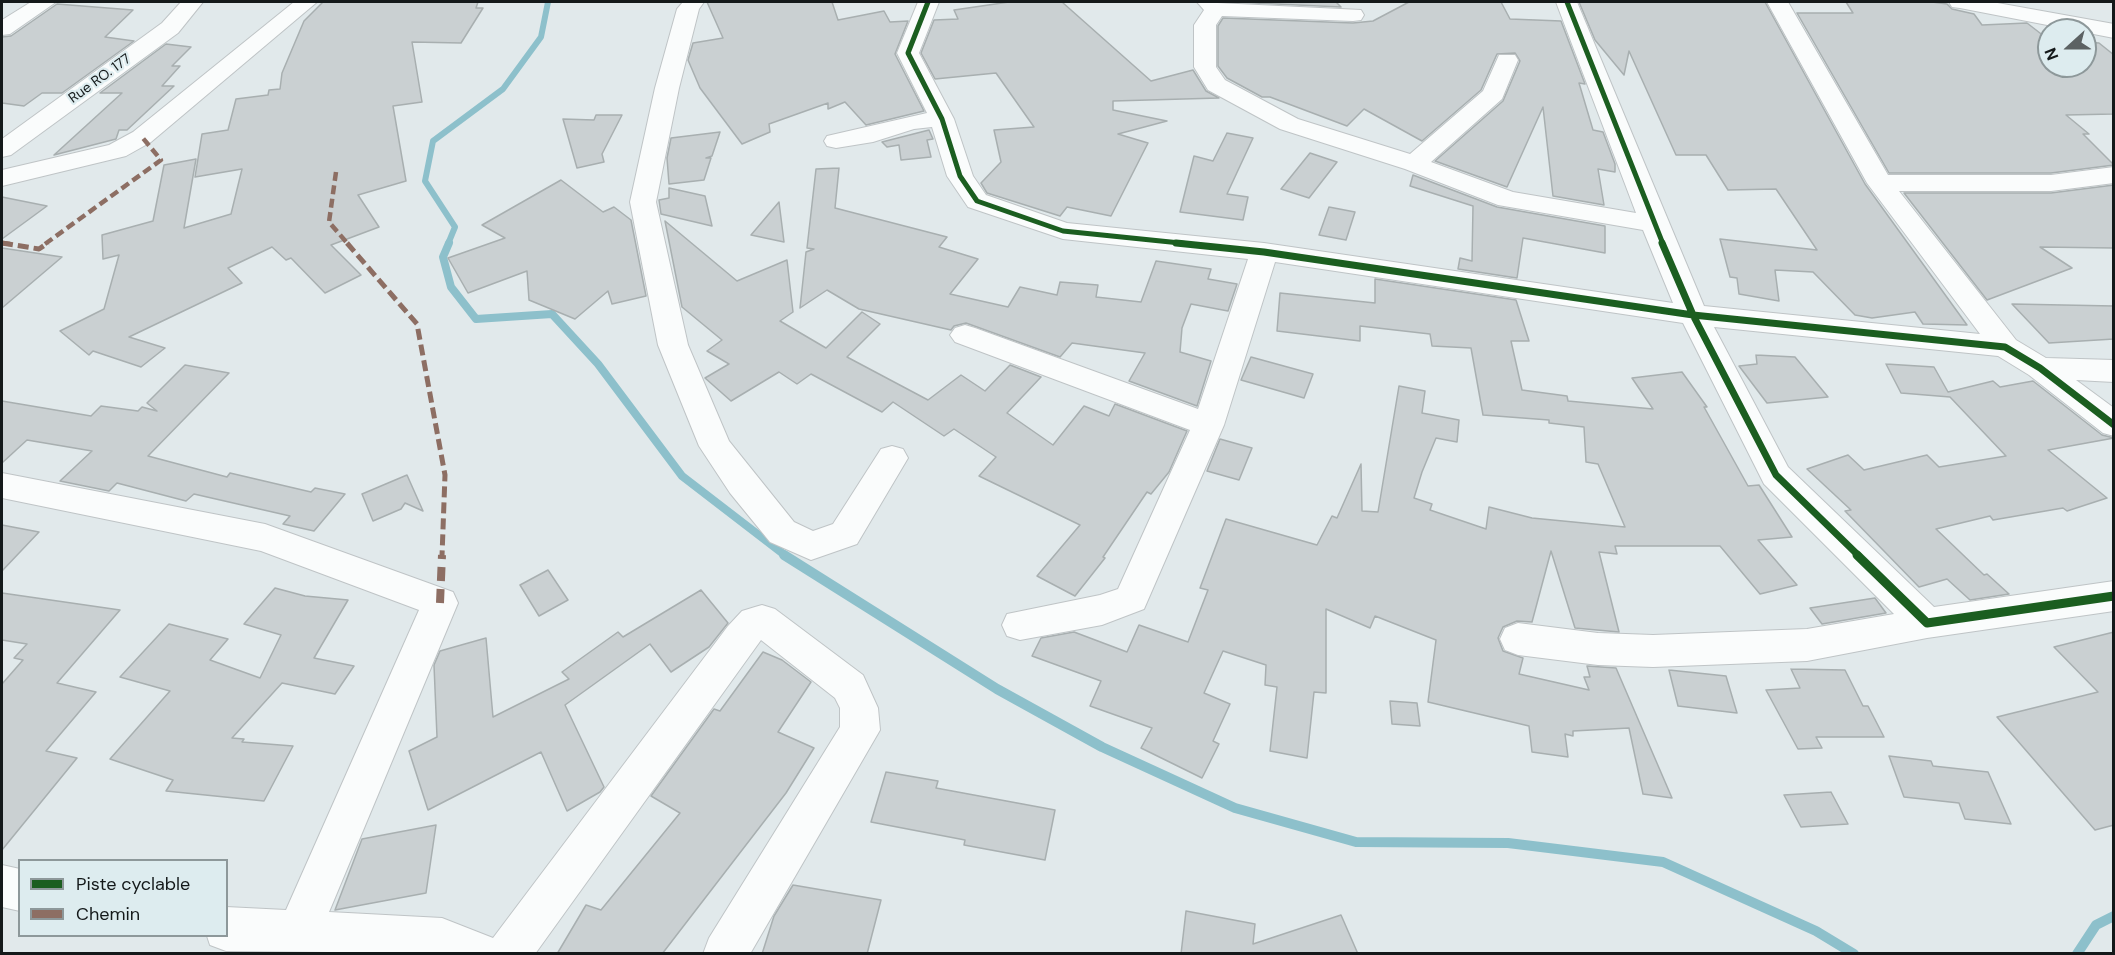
<!DOCTYPE html>
<style>
body{margin:0}
#map{position:relative;width:2115px;height:955px;overflow:hidden;background:#e1e9eb;font-family:"DM Sans",sans-serif}
canvas{display:block}
.frame{position:absolute;inset:0;border:3px solid #14191a;pointer-events:none}
.legend{position:absolute;left:18px;top:859px;width:210px;height:78px;box-sizing:border-box;background:#ddecef;border:2px solid #8d989a;margin:0;padding:8px 10px;list-style:none;font-size:18px;color:#14191a}
.legend li{display:flex;align-items:center;gap:12px;height:30px}
.legend b{width:30px;border:2px solid #8d989a}
.north{position:absolute;left:2037px;top:18px;width:60px;height:60px;box-sizing:border-box;background:#ddecef;border:2px solid #8d989a;border-radius:50%;rotate:249deg;font-size:16px;font-weight:700;line-height:24px;text-align:center;color:#14191a}
.north::after{content:'';display:block;margin:auto;width:21px;height:27px;background:#5c6263;clip-path:polygon(50% 0,100% 100%,50% 72%,0 100%)}
</style>
<div id="map">
<canvas width="2115" height="955"></canvas>
<div class="frame"></div>
<ul class="legend">
<li><b style="height:8px;background:#1b5e20"></b>Piste cyclable</li>
<li><b style="height:8px;background:#8d6e63"></b>Chemin</li>
</ul>
<div class="north">N</div>
</div>
<script>
const c = document.querySelector('canvas').getContext('2d');
c.lineJoin = 'round';
function shape(rows) {
  const path = new Path2D();
  for (const r of rows) {
    path.moveTo(r[0], r[1]);
    for (let i = 2; i < r.length; i += 2) path.lineTo(r[i], r[i + 1]);
  }
  return path;
}
function stroke(path, color, width, dash) {
  c.strokeStyle = color;
  c.lineWidth = width;
  c.lineCap = dash ? 'butt' : 'round';
  c.setLineDash(dash || []);
  c.stroke(path);
}
function paint(path, color) {
  c.fillStyle = color;
  c.fill(path, 'evenodd');
}
function label(font, color, halo, rows, align = 'center') {
  c.font = font + ' "DM Sans",sans-serif';
  c.lineWidth = 4.5;
  c.setLineDash([]);
  c.textBaseline = 'middle';
  c.strokeStyle = halo;
  c.fillStyle = color;
  for (const [text, x, y, turn = 0] of rows) {
    c.save();
    c.translate(x, y);
    c.rotate((+turn || 0) * Math.PI / 180);
    c.textAlign = isNaN(turn) ? turn : align;
    if (halo) c.strokeText(text, 0, 0);
    c.fillText(text, 0, 0);
    c.restore();
  }
}
stroke(shape([
 [448,244,455,227,425,181,433,141,503,89,541,37,548,2]
]), '#8dc0cb', 6);
stroke(shape([
 [449,243,443,257,451,287,476,319,552,314,598,364,682,476,786,556]
]), '#8dc0cb', 8);
stroke(shape([
 [784,555,997,689,1102,747,1235,808,1356,842,1508,843,1663,862,1816,931,1854,954],
 [2077,954,2096,925,2114,916]
]), '#8dc0cb', 10);
const building = shape([
 [323,2,478,2,476,8,483,8,461,43,412,42,422,102,393,106,406,181,358,195,379,227,331,245,361,275,325,293,291,258,286,260,272,247,228,268,242,283,129,337,165,348,141,367,93,351,89,355,60,331,104,309,119,255,103,259,102,235,153,221,164,165,196,159,184,228,231,214,242,169,195,177,202,134,228,130,236,99,268,95,269,90,280,89,282,73,304,21,323,2],
 [707,2,832,2,838,20,884,11,890,22,908,21,895,54,924,111,866,125,845,102,828,109,828,103,769,124,770,132,742,144,700,88,688,60,693,43,723,38,707,2],
 [1009,2,1062,2,1151,81,1193,70,1206,91,1219,98,1113,101,1113,110,1167,121,1118,134,1148,143,1111,216,1067,207,1060,216,987,193,981,183,1001,162,994,130,1034,127,996,73,935,79,921,53,934,20,958,19,954,10,1009,2],
 [1233,2,1336,2,1341,7,1233,2],
 [1409,2,1501,2,1510,19,1561,21,1585,84,1579,83,1593,130,1603,132,1615,164,1615,172,1598,169,1604,205,1553,196,1543,107,1507,187,1435,161,1503,101,1520,61,1515,53,1497,54,1481,90,1422,141,1364,109,1347,126,1270,97,1262,97,1227,78,1218,66,1218,26,1223,18,1353,23,1373,21,1409,2],
 [1579,2,1765,2,1865,184,1967,325,1923,324,1915,312,1872,318,1855,315,1813,272,1775,270,1779,301,1739,294,1737,278,1730,277,1720,239,1817,250,1776,189,1728,190,1706,155,1676,155,1629,51,1624,75,1595,40,1579,2],
 [1846,2,1932,2,1947,4,1952,9,1974,14,1982,25,2027,23,2049,40,2049,66,2085,66,2085,42,2099,43,2114,55,2113,114,2066,115,2089,134,2083,134,2114,165,2051,173,1889,173,1797,13,1853,13,1846,2],
 [57,4,133,10,105,37,134,41,62,93,42,93,24,106,2,103,2,37,11,36,57,4],
 [166,44,191,47,172,66,180,66,162,86,174,86,127,130,119,130,116,139,54,155,122,93,100,93,166,44],
 [596,115,622,115,602,154,604,162,577,168,563,119,594,120,596,115],
 [929,130,933,139,927,140,931,157,901,160,899,145,887,147,882,142,929,130],
 [720,132,712,156,706,158,711,158,704,180,669,184,667,158,671,138,720,132],
 [1227,133,1253,138,1227,194,1248,197,1243,220,1180,212,1194,156,1213,161,1227,133],
 [1310,153,1337,162,1309,198,1281,189,1310,153],
 [839,168,835,208,947,237,939,247,978,259,950,294,1008,307,1020,287,1057,295,1060,282,1098,285,1096,297,1141,302,1156,261,1211,269,1208,279,1237,284,1228,311,1191,304,1182,328,1180,352,1211,361,1197,406,1129,381,1145,353,1072,343,1060,357,966,323,954,326,951,330,859,309,827,290,800,308,806,252,814,249,807,248,816,169,839,168],
 [1413,175,1497,207,1605,226,1605,253,1523,238,1517,278,1458,269,1460,258,1472,261,1473,206,1410,186,1413,175],
 [561,180,603,212,614,207,631,220,646,296,612,304,608,291,575,319,529,300,527,271,468,293,448,258,505,238,482,225,561,180],
 [2114,185,2114,248,2040,247,2072,268,1987,300,1904,193,2051,193,2114,185],
 [669,188,705,196,712,226,661,214,659,200,669,198,669,188],
 [2,197,47,206,2,239,2,197],
 [779,202,784,242,751,235,779,202],
 [1329,207,1355,212,1346,240,1319,235,1329,207],
 [665,221,737,281,787,260,793,312,780,321,826,348,862,312,880,324,847,357,928,400,961,375,985,391,1010,365,1041,377,1007,413,1053,445,1084,406,1109,416,1115,404,1187,431,1169,472,1151,494,1147,492,1103,557,1105,558,1075,596,1037,576,1080,525,979,476,996,457,954,429,944,436,893,402,882,412,811,374,797,384,779,372,731,401,705,378,729,364,707,351,722,340,682,307,665,221],
 [2,248,62,257,2,308,2,248],
 [1375,279,1516,300,1529,341,1511,341,1522,390,1567,396,1568,401,1653,409,1632,378,1682,372,1707,407,1704,407,1748,486,1759,485,1792,537,1758,540,1797,585,1760,594,1720,546,1615,546,1617,554,1599,552,1619,632,1575,628,1551,551,1532,622,1517,621,1503,627,1498,638,1503,651,1523,658,1519,674,1589,690,1584,677,1590,677,1587,666,1616,668,1672,798,1643,794,1629,728,1573,731,1573,736,1565,734,1568,757,1532,752,1529,726,1428,702,1436,640,1375,616,1370,628,1326,609,1326,693,1314,692,1307,758,1270,751,1277,687,1265,685,1266,665,1223,651,1204,693,1230,704,1213,741,1219,744,1202,778,1141,748,1152,728,1090,706,1101,681,1032,656,1041,638,1074,632,1127,652,1139,625,1188,642,1208,590,1200,588,1226,519,1317,545,1332,516,1337,518,1361,464,1362,511,1378,512,1399,386,1425,391,1422,413,1459,420,1457,442,1436,438,1422,472,1414,498,1432,504,1430,510,1486,529,1489,507,1532,518,1625,527,1598,464,1586,462,1584,427,1549,423,1549,420,1483,415,1471,348,1432,346,1430,334,1360,326,1360,341,1277,331,1280,293,1375,303,1375,279],
 [2012,304,2114,306,2114,339,2049,343,2012,304],
 [1756,355,1795,357,1828,397,1767,403,1739,366,1757,364,1756,355],
 [1251,357,1313,374,1304,398,1241,380,1251,357],
 [1886,364,1934,367,1948,392,1993,381,2000,387,2033,381,2102,435,2114,438,2048,450,2107,498,2067,511,2063,508,1993,520,1990,516,1936,529,1984,575,1987,574,2009,594,1970,600,1947,579,1919,587,1845,511,1851,510,1807,469,1848,455,1864,470,1927,455,1939,467,2006,456,1950,397,1901,393,1886,364],
 [185,365,229,373,148,456,227,477,230,473,311,492,315,488,345,494,314,531,283,524,290,516,194,494,186,501,117,483,109,491,60,481,92,451,27,440,2,463,2,401,91,416,101,406,138,411,142,407,157,411,147,403,185,365],
 [1220,439,1252,448,1239,480,1207,471,1220,439],
 [407,475,423,511,405,503,401,509,373,521,362,494,407,475],
 [2,525,39,532,2,571,2,525],
 [548,570,568,600,539,616,520,585,548,570],
 [275,588,305,596,348,600,314,658,354,666,335,694,282,683,232,738,244,739,242,742,293,746,264,801,166,791,173,780,110,759,170,691,120,677,169,624,228,639,210,660,260,678,281,635,244,624,275,588],
 [701,590,728,623,709,647,671,672,650,644,565,705,604,787,600,792,567,811,541,752,428,810,409,751,437,737,434,665,440,651,486,638,493,717,569,679,562,672,618,632,623,637,701,590],
 [2,593,120,610,57,683,96,692,46,751,77,758,2,850,2,684,23,660,14,658,27,644,2,640,2,593],
 [1875,598,1886,613,1822,624,1810,608,1875,598],
 [2114,632,2114,825,2095,830,1997,717,2098,692,2054,647,2114,632],
 [763,652,782,660,811,682,778,732,814,748,786,793,662,954,557,954,586,905,601,910,680,813,651,796,714,709,720,711,763,652],
 [1791,669,1845,670,1863,706,1868,706,1884,737,1816,737,1822,748,1798,749,1766,690,1800,688,1791,669],
 [1669,670,1726,676,1737,713,1678,706,1669,670],
 [1390,701,1417,703,1420,726,1392,724,1390,701],
 [1889,756,1931,761,1933,766,1988,772,2011,824,1965,819,1959,803,1904,797,1889,756],
 [886,772,938,781,936,788,1055,810,1045,860,964,845,965,840,871,822,886,772],
 [1831,792,1848,824,1801,827,1784,795,1831,792],
 [436,825,426,893,335,910,362,839,436,825],
 [793,885,881,900,867,954,762,954,774,916,793,885],
 [1186,911,1255,924,1253,944,1341,915,1358,954,1181,954,1186,911]
]);
paint(building, '#cad0d2');
stroke(building, '#a8afb0', 1.5);
const minor = shape([
 [31,2,56,2,10,34,2,35,2,20,31,2],
 [181,2,203,2,178,33,11,155,2,157,2,139,162,23,181,2],
 [294,2,317,2,151,142,126,156,2,186,2,170,109,145,133,132,294,2],
 [683,2,704,2,699,9,679,88,656,202,688,345,729,441,794,522,813,531,833,524,881,449,892,446,903,449,908,458,857,544,811,560,770,542,730,493,699,446,658,345,630,202,655,88,677,9,683,2],
 [918,2,939,2,919,53,954,119,973,176,986,195,1067,223,1264,243,1673,303,1643,230,1498,205,1405,169,1280,129,1208,90,1194,67,1194,25,1204,10,1197,2,1361,10,1364,15,1361,20,1353,21,1222,16,1216,25,1216,67,1225,80,1298,119,1410,154,1483,91,1499,55,1515,55,1518,60,1502,99,1431,162,1513,192,1636,213,1556,2,1577,2,1704,306,1980,334,1867,183,1767,2,1788,2,1888,175,2051,175,2114,167,2114,183,2051,191,1899,191,2016,340,2046,358,2114,360,2114,382,2076,380,2114,408,2114,436,2103,433,2029,375,1998,356,1714,327,1788,467,1934,607,2114,581,2114,611,1927,638,1807,661,1653,667,1598,665,1518,655,1505,650,1500,639,1505,628,1518,623,1598,633,1653,635,1807,629,1894,614,1764,484,1683,323,1275,262,1224,425,1144,609,1102,625,1020,640,1007,636,1002,625,1007,614,1100,595,1118,589,1190,430,955,342,950,335,955,328,965,325,975,328,1198,409,1248,259,1063,239,968,207,947,176,932,127,914,129,873,142,836,148,827,146,824,141,827,136,927,113,897,53,918,2],
 [1949,2,1992,2,2114,24,2114,38,1960,8,1952,7,1949,2],
 [2,473,265,524,453,592,458,603,329,912,442,918,493,938,728,626,742,611,755,607,762,605,775,609,863,675,878,708,880,730,750,954,703,954,709,938,840,727,840,708,835,698,761,640,535,954,226,951,210,945,207,936,226,936,226,907,286,910,419,610,261,551,2,498,2,473],
 [2,865,20,869,20,911,2,907,2,865]
]);
stroke(minor, '#bfc4c6', 2);
paint(minor, '#fafcfc');
stroke(shape([
 [336,172,329,222,348,244],
 [2,243,10,244],
 [45,244,161,160,142,137]
]), '#8d6e63', 4.5, [9, 4.5]);
stroke(shape([
 [2,243,39,249,48,243],
 [347,243,417,324,445,475,442,556]
]), '#8d6e63', 5, [11, 5]);
stroke(shape([
 [440,603,442,555]
]), '#8d6e63', 8, [14, 8]);
stroke(shape([
 [928,2,908,53,942,119,960,176,977,201,1063,231,1190,244],
 [1567,2,1663,244]
]), '#1b5e20', 5);
stroke(shape([
 [1176,243,1264,252,1693,315,2005,347,2040,368,2114,425],
 [1662,243,1693,315,1776,475,1859,556]
]), '#1b5e20', 7);
stroke(shape([
 [1857,555,1927,623,2114,596]
]), '#1b5e20', 9);
label('14px', '#14191a', '#ddecef', [
 ["Rue RO. 177",100,79,-36]
]);
</script>
